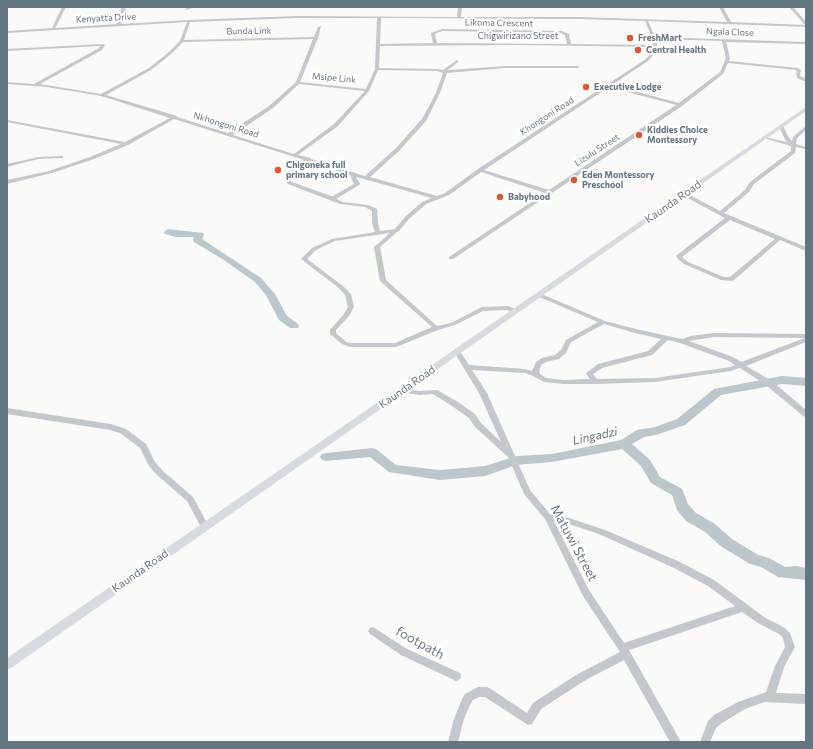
<!DOCTYPE html>
<style>
body{margin:0}
#map{position:relative;width:813px;height:749px;overflow:hidden;background:#fafaf8;font-family:Commissioner,sans-serif}
canvas{display:block}
.frame{position:absolute;inset:0;border:8px solid #657683;pointer-events:none}
</style>
<div id="map">
<canvas width="813" height="749"></canvas>
<div class="frame"></div>
</div>
<script>
const c = document.querySelector('canvas').getContext('2d');
c.lineJoin = 'round';
function shape(rows) {
  const path = new Path2D();
  for (const r of rows) {
    path.moveTo(r[0], r[1]);
    for (let i = 2; i < r.length; i += 2) path.lineTo(r[i], r[i + 1]);
  }
  return path;
}
function paint(path, color) {
  c.fillStyle = color;
  c.fill(path, 'evenodd');
}
function stroke(path, color, width, dash) {
  c.strokeStyle = color;
  c.lineWidth = width;
  c.lineCap = dash ? 'butt' : 'round';
  c.setLineDash(dash || []);
  c.stroke(path);
}
function label(font, color, halo, rows, align = 'center') {
  c.font = font + ' Commissioner,sans-serif';
  c.lineWidth = 4;
  c.setLineDash([]);
  c.textBaseline = 'middle';
  c.strokeStyle = halo;
  c.fillStyle = color;
  for (const [text, x, y, turn = 0] of rows) {
    c.save();
    c.translate(x, y);
    c.rotate((+turn || 0) * Math.PI / 180);
    c.textAlign = isNaN(turn) ? turn : align;
    if (halo) c.strokeText(text, 0, 0);
    c.fillText(text, 0, 0);
    c.restore();
  }
}
paint(shape([
 [168,229,203,233,204,235,202,239,261,278,275,294,287,316,298,324,299,326,298,328,290,328,279,320,266,295,255,282,224,260,194,242,193,240,194,237,176,237,165,234,164,232,168,229],
 [782,376,806,378,806,386,782,384,721,395,685,425,656,435,644,437,632,444,650,460,660,477,682,489,688,504,696,513,715,524,732,539,758,555,769,558,785,567,796,566,806,568,806,580,778,577,761,567,750,564,722,547,705,532,686,521,677,510,672,495,651,483,641,466,622,449,552,462,516,465,485,476,440,480,389,472,370,457,326,461,322,460,320,457,322,454,326,453,372,448,376,449,396,465,440,470,485,466,517,456,552,454,621,440,637,430,655,427,677,419,714,389,782,376]
]), '#bbc7cb');
paint(shape([
 [62,7,66,7,55,28,117,24,122,7,126,7,121,24,189,20,298,16,457,17,458,7,462,7,461,17,580,17,727,22,719,7,723,7,731,22,805,25,789,7,793,7,806,22,806,27,648,21,655,37,806,42,805,44,726,42,730,58,729,61,798,68,801,70,800,76,806,79,806,82,797,78,796,70,728,63,723,74,682,106,453,259,449,259,449,257,545,193,481,172,449,195,426,204,409,219,399,231,397,232,380,247,386,280,437,326,451,323,482,307,508,306,517,310,518,311,517,312,515,313,507,310,483,311,455,325,438,330,396,347,350,347,342,344,330,334,330,330,344,314,348,307,345,295,339,288,301,259,312,248,332,239,375,232,372,223,372,211,365,207,340,204,288,184,284,180,285,176,304,160,174,119,128,145,94,159,52,173,7,184,7,180,49,171,90,157,121,144,7,122,7,120,125,142,170,118,101,96,47,87,7,84,7,82,34,84,99,48,100,46,7,51,7,49,103,44,105,45,102,50,40,84,101,94,149,68,169,52,180,41,187,22,7,33,7,31,52,28,62,7],
 [298,18,377,18,375,69,366,89,300,82,318,38,321,26,318,27,314,37,184,40,190,22,298,18],
 [381,18,580,19,645,21,652,38,653,45,571,44,569,34,562,31,442,29,431,33,433,43,380,44,381,18],
 [442,31,561,33,565,35,567,44,437,43,435,34,442,31],
 [313,39,296,82,269,106,228,133,177,117,177,116,106,95,151,70,171,54,183,42,313,39],
 [656,39,722,41,726,58,720,72,679,103,612,85,648,61,658,50,656,39],
 [516,45,654,47,654,50,646,59,478,169,445,193,437,196,370,177,400,150,426,121,440,93,447,73,506,68,578,68,580,67,578,66,506,66,448,70,458,62,458,60,457,60,443,70,437,69,379,68,380,46,516,45],
 [378,70,437,71,443,73,436,93,422,119,396,148,365,176,311,159,311,158,298,155,338,126,369,91,378,70],
 [299,84,365,91,334,124,294,154,233,135,273,108,299,84],
 [609,87,676,105,549,190,484,170,609,87],
 [309,162,350,175,354,184,333,196,331,196,292,182,290,180,290,177,309,162],
 [356,177,364,179,432,198,422,202,405,217,395,229,380,231,378,223,377,209,368,205,343,202,336,199,359,185,360,184,356,177],
 [390,233,374,247,380,281,432,327,395,343,351,343,346,342,336,333,336,330,349,316,354,307,351,294,343,286,307,259,316,250,335,241,390,233],
 [190,7,195,7,187,10,185,9,190,7],
 [779,126,783,126,789,138,792,141,793,137,806,126,806,130,797,138,796,144,806,147,806,149,796,147,795,153,754,184,749,192,724,213,806,247,806,251,780,240,734,280,732,281,721,280,684,264,678,259,676,256,677,255,725,218,682,195,682,193,686,193,720,211,745,190,750,182,791,151,791,146,763,138,765,137,787,142,785,139,779,127,779,126],
 [730,220,775,239,730,277,724,277,688,262,682,257,730,220],
 [61,156,63,156,63,158,38,159,7,167,7,164,38,157,61,156],
 [539,293,605,321,636,329,682,339,691,336,714,333,806,334,806,342,746,366,772,381,806,410,806,417,803,416,766,385,740,368,731,371,655,382,596,384,564,384,544,382,533,376,525,373,472,370,487,393,530,490,550,514,563,516,605,530,680,562,714,580,764,617,785,628,790,633,795,647,784,667,776,693,806,694,806,704,764,702,745,709,722,723,716,728,710,742,700,742,708,721,714,715,738,702,766,692,775,666,785,647,783,638,779,634,758,623,742,612,629,650,681,742,670,742,624,660,584,681,541,709,532,724,528,725,485,697,479,697,473,700,470,705,464,719,458,742,448,742,454,719,462,699,465,694,474,689,478,687,487,687,491,689,527,713,533,703,576,675,620,652,583,596,545,519,524,494,508,457,475,427,469,418,452,406,433,394,419,395,401,392,397,390,401,388,419,391,437,390,458,402,475,414,481,423,501,442,479,393,454,352,455,350,459,350,469,365,525,369,532,371,536,362,542,358,555,355,561,350,566,340,598,322,537,296,536,295,539,293],
 [604,324,635,333,661,339,648,351,598,364,586,373,590,379,564,380,546,378,539,373,541,365,546,362,559,359,566,353,571,342,604,324],
 [714,337,805,338,741,362,733,357,689,341,714,337],
 [668,340,680,343,729,361,735,365,730,367,655,378,597,379,593,374,602,368,652,355,668,340],
 [554,521,563,522,599,534,674,568,708,586,735,606,624,643,589,590,554,521],
 [7,408,111,424,126,429,146,444,155,462,163,471,193,497,209,527,208,529,205,530,202,529,187,501,157,475,149,466,140,448,120,433,110,430,7,414,7,408],
 [373,627,407,649,460,673,461,676,460,679,456,681,452,679,401,655,370,634,368,631,370,628,373,627]
]), '#c3c8cc');
paint(shape([
 [806,107,806,111,11,668,7,669,7,658,806,107]
]), '#d6dbdf');
for (const [x, y, r, color] of [
 [630,38,4,"#e4572e"],
 [638,50,4,"#e4572e"],
 [586,87,4,"#e4572e"],
 [639,135,4,"#e4572e"],
 [278,170,4,"#e4572e"],
 [574,180,4,"#e4572e"],
 [500,197,4,"#e4572e"]
]) {
  const dot = new Path2D();
  dot.arc(x, y, r, 0, 2 * Math.PI);
  c.fillStyle = color;
  c.fill(dot);
  stroke(dot, '#fff', 1.5);
}
label('9px', '#657683', '#fff', [
 ["Kenyatta Drive",106,18,-3],
 ["Likoma Crescent",499,23,1],
 ["Bunda Link",249,31,-1],
 ["Ngala Close",730,32,2],
 ["Chigwirizano Street",518,36],
 ["Msipe Link",334,78,5],
 ["Khongoni Road",547,116,-33],
 ["Nkhongoni Road",226,125,17],
 ["Lizulu Street",597,150,-33]
]);
label('bold 9px', '#657683', '#fff', [
 ["FreshMart",638,38],
 ["Central Health",646,50],
 ["Executive Lodge",594,87],
 ["Kiddies Choice",647,130],
 ["Montessory",647,140],
 ["Chigoneka full",286,165],
 ["primary school",286,175],
 ["Eden Montessory",582,175],
 ["Preschool",582,185],
 ["Babyhood",508,197]
], 'left');
label('11px', '#657683', '#fff', [
 ["Kaunda Road",673,202,-35],
 ["Kaunda Road",407,387,-35],
 ["Kaunda Road",140,571,-35]
]);
label('italic 12px', '#60757c', '#fff', [
 ["Lingadzi",595,436,-12]
]);
label('13px', '#657683', '#fff', [
 ["Matuwi Street",574,543,62],
 ["footpath",420,643,29]
]);
</script>
